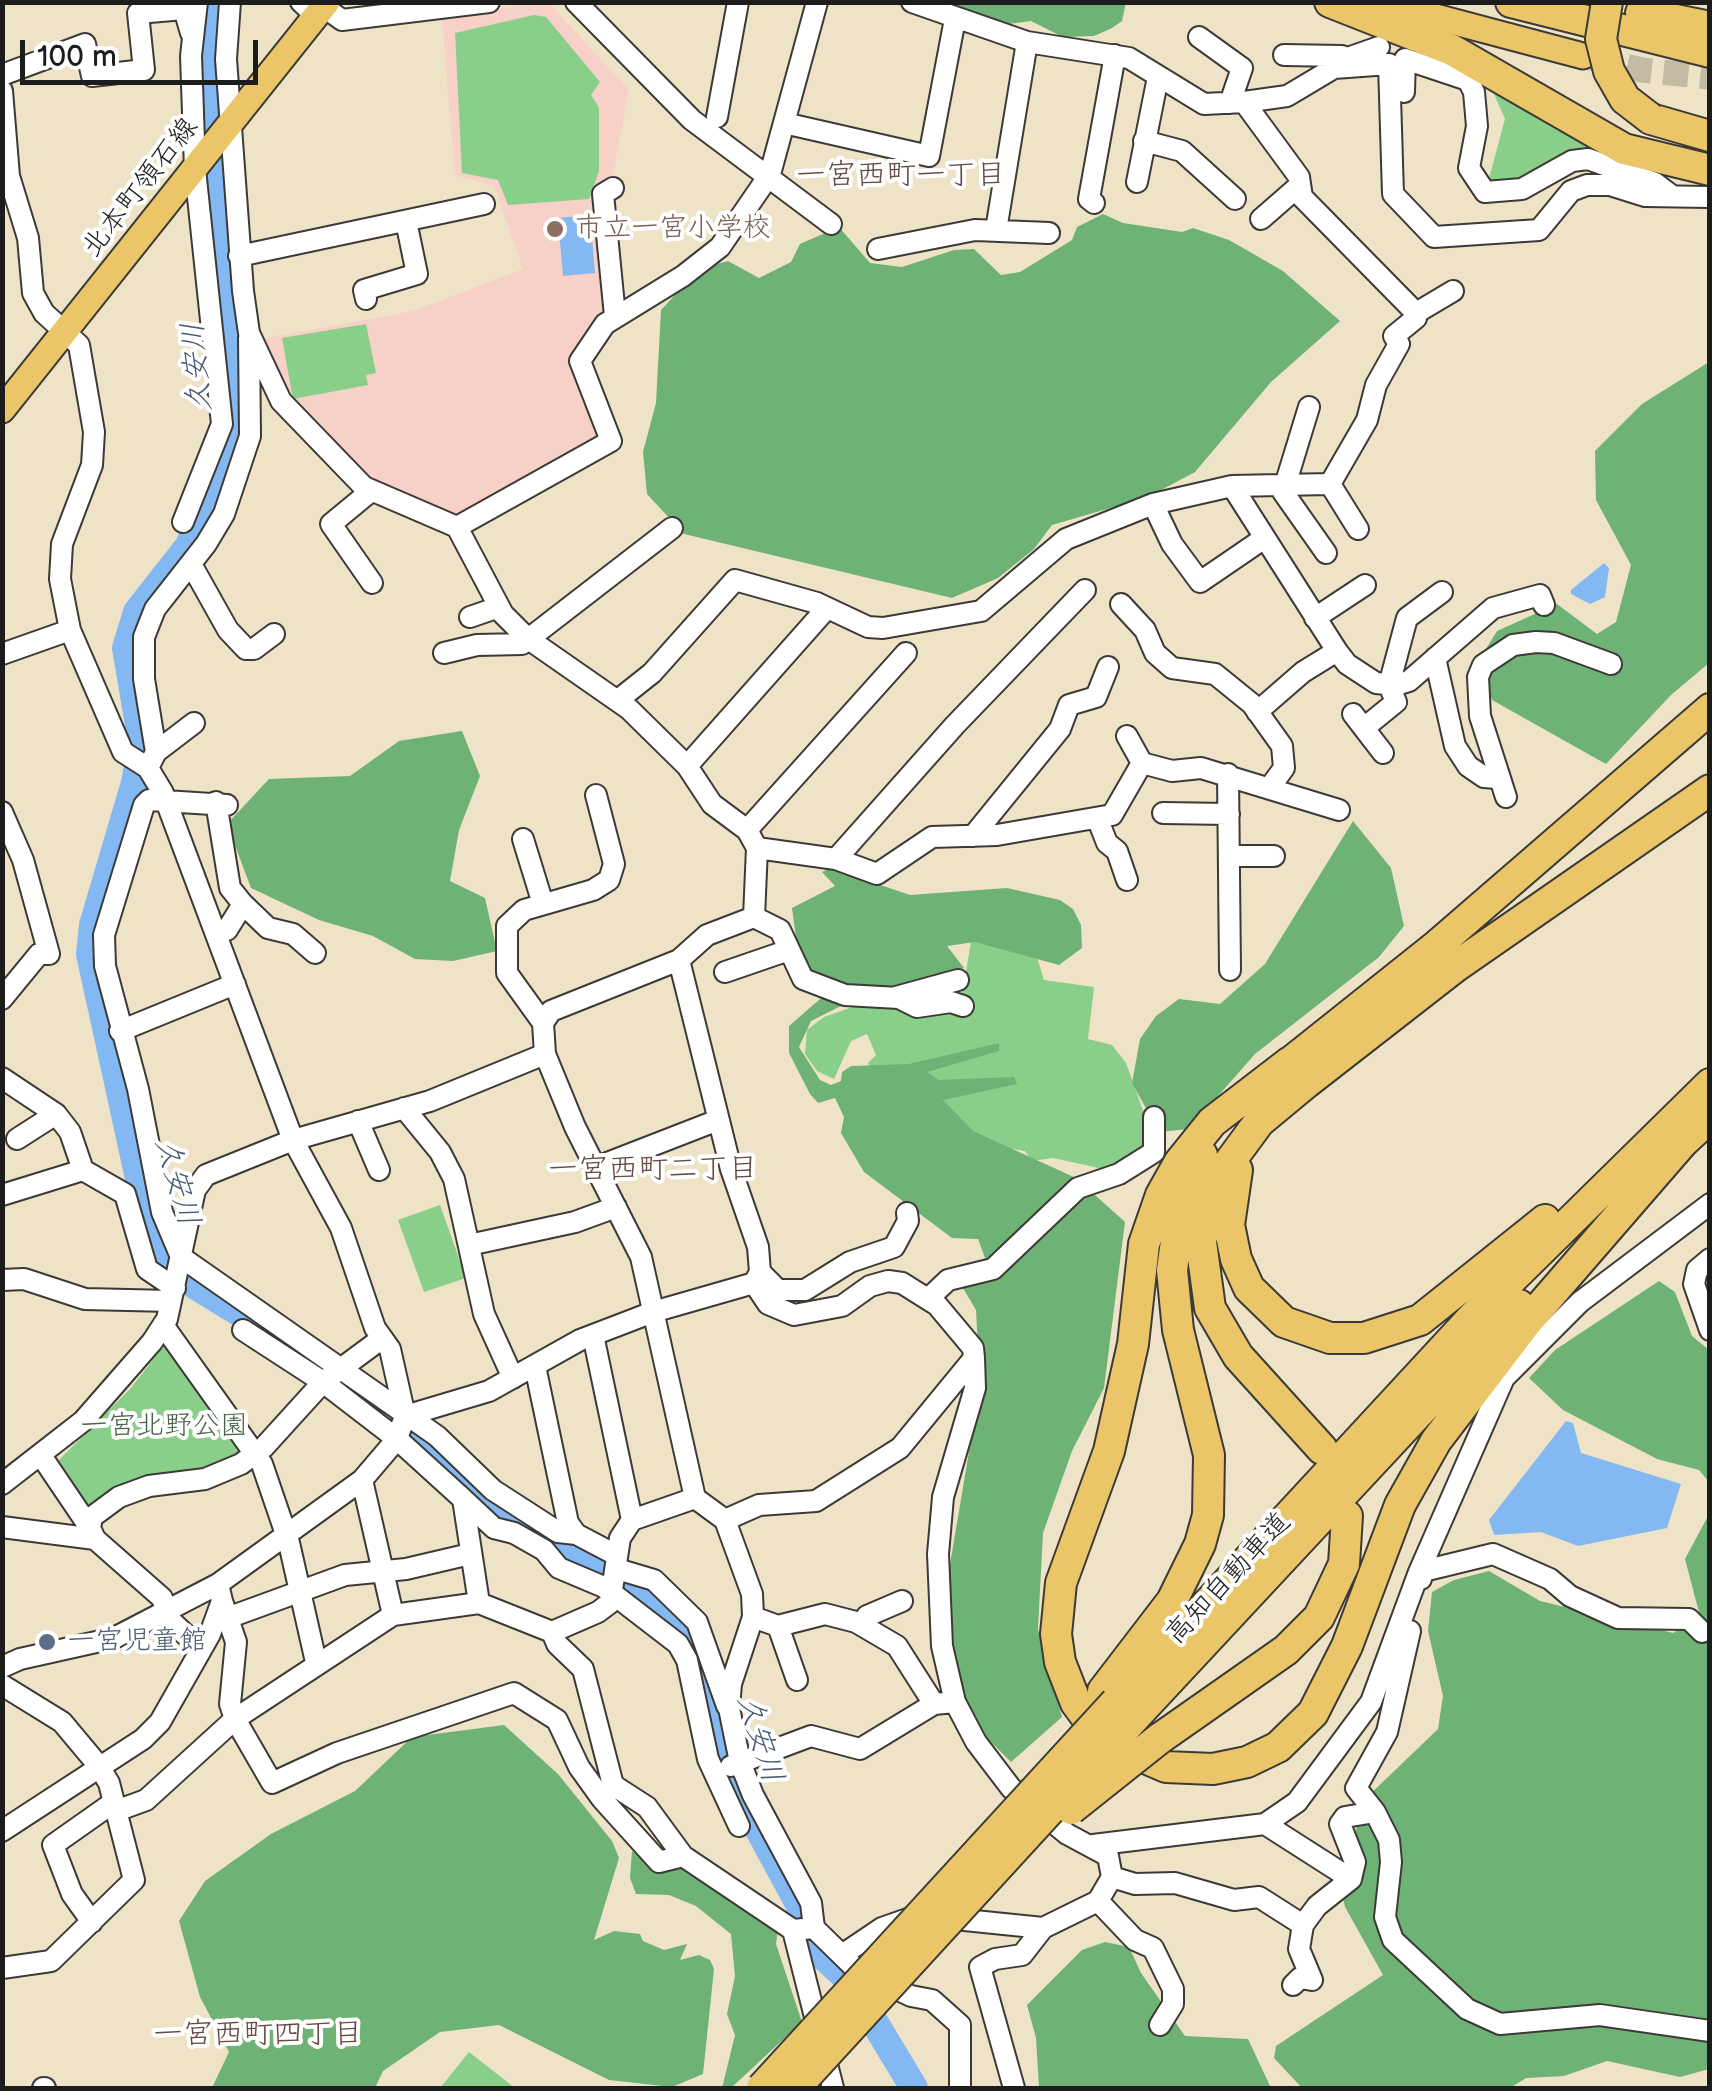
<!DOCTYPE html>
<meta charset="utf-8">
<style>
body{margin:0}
#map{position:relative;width:1712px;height:2091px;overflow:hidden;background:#eee3c6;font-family:"Balsamiq Sans",sans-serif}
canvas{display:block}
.frame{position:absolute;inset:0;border:5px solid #1c1c1c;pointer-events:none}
.scale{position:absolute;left:20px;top:40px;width:238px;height:45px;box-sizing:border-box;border:5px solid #1c1c1c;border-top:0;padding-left:12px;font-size:30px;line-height:35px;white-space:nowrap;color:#1c1c1c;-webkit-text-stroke:8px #fff;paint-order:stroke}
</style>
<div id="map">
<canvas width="1712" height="2091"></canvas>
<div class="frame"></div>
<div class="scale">100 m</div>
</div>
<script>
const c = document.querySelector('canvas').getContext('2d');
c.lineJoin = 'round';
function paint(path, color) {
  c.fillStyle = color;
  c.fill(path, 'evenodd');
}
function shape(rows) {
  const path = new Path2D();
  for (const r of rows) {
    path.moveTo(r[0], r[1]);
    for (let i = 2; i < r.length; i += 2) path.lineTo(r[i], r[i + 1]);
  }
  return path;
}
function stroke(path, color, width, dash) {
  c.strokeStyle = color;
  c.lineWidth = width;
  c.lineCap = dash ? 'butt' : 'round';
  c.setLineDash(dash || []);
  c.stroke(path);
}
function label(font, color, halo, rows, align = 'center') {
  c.font = font + ' "Balsamiq Sans","Klee One",sans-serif';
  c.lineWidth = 8;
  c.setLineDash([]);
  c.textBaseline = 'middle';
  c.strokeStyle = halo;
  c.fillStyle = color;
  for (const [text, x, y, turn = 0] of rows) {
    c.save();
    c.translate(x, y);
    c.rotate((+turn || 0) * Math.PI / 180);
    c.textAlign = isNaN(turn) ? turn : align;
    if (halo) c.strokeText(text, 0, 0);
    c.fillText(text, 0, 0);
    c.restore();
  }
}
paint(shape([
 [536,3,549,3,629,90,611,184,608,312,569,365,577,370,603,432,599,445,459,519,375,485,295,407,262,339,413,311,523,269,494,186,455,175,442,17]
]), '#f7d1c7');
paint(shape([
 [534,15,546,17,600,82,591,95,599,107,599,171,589,199,508,205,498,180,462,173,455,33],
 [1491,87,1556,129,1591,148,1573,152,1529,179,1488,182,1505,119],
 [366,324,376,373,366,375,368,385,293,399,282,338],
 [972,937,1035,951,1044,980,1094,987,1088,1039,1112,1045,1126,1063,1146,1119,1148,1152,1127,1154,1117,1172,1053,1158,1032,1161,1025,1151,987,1145,952,1119,935,1082,872,1073,868,1063,876,1055,867,1034,851,1041,834,1079,817,1071,805,1054,807,1030,824,1017,875,999,959,1011],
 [440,1205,466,1278,424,1292,398,1220],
 [164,1346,170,1346,243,1448,243,1456,84,1510,58,1461,130,1389],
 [469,2052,515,2088,440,2088]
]), '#89cf89');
paint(shape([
 [1126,2,1122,21,1112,28,1094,36,1063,37,1031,21,1001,25,935,3],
 [1103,214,1123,223,1182,232,1193,228,1229,240,1283,271,1340,321,1271,382,1195,472,1148,497,1052,525,1034,549,998,578,952,598,684,534,647,494,643,452,656,403,661,310,699,269,728,261,759,278,791,262,800,244,839,227,870,263,902,267,954,250,974,249,1001,275,1020,272,1072,240,1077,227],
 [1709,362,1709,663,1671,695,1606,764,1492,700,1478,662,1497,631,1557,604,1597,634,1616,622,1631,565,1596,500,1595,451,1642,404],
 [462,731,480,776,459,830,450,881,485,898,497,951,453,961,415,959,373,936,319,920,251,888,227,824,269,779,350,776,399,741],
 [1353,821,1391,868,1404,926,1379,957,1255,1054,1189,1129,1159,1132,1132,1083,1140,1039,1156,1016,1179,999,1220,1004,1265,964],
 [830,868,910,895,1007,888,1060,900,1073,909,1081,925,1082,948,1059,965,975,942,947,946,964,968,929,983,887,992,840,988,800,967,792,908,835,886,822,872],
 [832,996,847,1003,811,1021,799,1047,820,1080,831,1085,841,1081,842,1072,851,1066,909,1064,999,1043,999,1051,927,1072,939,1080,1014,1077,1017,1084,943,1100,973,1131,1076,1178,1125,1222,1104,1388,1072,1451,1043,1533,1038,1629,1062,1717,1011,1762,988,1739,965,1698,948,1647,947,1582,980,1387,976,1310,960,1283,992,1277,978,1239,952,1238,864,1172,841,1133,844,1117,835,1098,818,1103,810,1094,789,1053,789,1026,820,999],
 [1659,1281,1675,1292,1692,1336,1709,1350,1709,1482,1699,1470,1657,1459,1563,1410,1529,1378,1555,1350],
 [1709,1514,1709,2069,1680,2077,1607,2061,1564,2076,1526,2078,1510,2088,1302,2088,1274,2058,1276,2046,1383,1975,1345,1907,1336,1867,1355,1833,1364,1800,1438,1729,1443,1696,1428,1631,1432,1592,1454,1580,1489,1571,1540,1601,1673,1633,1700,1616,1685,1559],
 [504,1725,558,1774,612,1841,619,1858,594,1940,614,1931,640,1934,643,1941,664,1950,687,1944,680,1960,699,1955,710,1960,714,1969,703,2074,672,2087,609,2080,499,2025,440,2032,383,2071,375,2088,212,2088,229,2052,200,1997,179,1921,205,1881,271,1834,355,1791,412,1737],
 [632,1851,657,1867,684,1861,778,1929,776,1944,802,2022,731,2088,722,2088,735,2035,727,2014,735,1976,731,1934,696,1906,669,1895,636,1894,630,1878],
 [1105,1942,1129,1947,1141,1973,1185,2036,1248,2039,1271,2088,1039,2088,1036,2038,1027,2005,1082,1950]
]), '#6eb275');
paint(shape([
 [590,215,595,273,563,276,558,218],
 [1604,563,1609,568,1605,597,1590,604,1571,594,1571,590],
 [1566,1421,1573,1423,1581,1453,1681,1484,1667,1528,1578,1546,1541,1532,1494,1535,1489,1520]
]), '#84b8f2');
stroke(shape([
 [211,2,207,102,221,308,237,429,202,520,188,547,137,612,126,648,142,743,135,783,93,925,90,954,152,1238,160,1252,196,1286,291,1344],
 [335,1373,477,1490,567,1553,647,1593,674,1613,690,1633,702,1658,732,1780,804,1913,812,1946,849,1980,914,2088]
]), '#84b8f2', 28);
stroke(shape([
 [1591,58,1642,70,1710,77]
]), '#c4bba4', 25, [25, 12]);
const minor = shape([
 [230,2,226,59,243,291,249,333,281,401,364,487,457,527,503,614,527,638,629,709,687,766,712,804,747,830,757,848,754,917,707,935,679,960,551,1011,543,1023,545,1054,575,1127,641,1257,695,1498],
 [301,2,316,16],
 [576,2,692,120,831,224],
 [912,2,1027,42,1129,58,1204,104,1244,102,1299,177,1302,197,1416,313,1453,291],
 [324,7,342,20,489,2],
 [1199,37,1242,68,1230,103],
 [1284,55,1342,56],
 [1342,60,1379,47],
 [2,75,85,44,92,76,144,70,138,13,184,9,191,33],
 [2,91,9,176,28,238,33,293,44,313,79,345,94,432,92,465,62,544,60,579,70,630,123,752,148,768,163,793,293,1140,341,1228,375,1328,390,1349,405,1416,397,1439,362,1480,218,1584,114,1638,20,1659,2,1667],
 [1404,92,1405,59,1468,80,1474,92,1477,126,1469,168,1485,192,1522,189,1572,161,1588,159,1655,183,1671,195],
 [1244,102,1287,96,1334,68,1389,64,1393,194,1434,237,1539,230,1571,191,1587,185,1610,185,1645,196,1710,197],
 [717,117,738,2],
 [784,123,929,156,955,19],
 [1144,141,1182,151,1235,199],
 [1137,182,1158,77],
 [613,188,603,194,615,316],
 [1094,203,1089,199,1115,55],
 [1261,219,1300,185],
 [996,230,1027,42],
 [878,249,975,230,1049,233],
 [239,256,484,204],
 [366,299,364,290,417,274,406,221],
 [1309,407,1283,492,1326,553],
 [1330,484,1358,529],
 [1232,486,1330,484,1367,420,1376,385,1399,344,1394,336,1416,318,1416,313],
 [371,491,331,524,372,583],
 [1153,504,1172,544,1200,582,1263,539],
 [183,522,222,424,195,169,191,56,197,2],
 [457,527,611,441,580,361,605,324,683,276,720,247,770,174,817,2],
 [191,564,228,630,246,649,254,649,274,634],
 [1121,604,1145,630,1155,653,1172,668,1215,674,1252,704,1282,746,1284,768,1270,787],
 [470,617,499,607],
 [1315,618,1365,585],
 [1337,651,1347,664,1376,683,1396,685,1409,681,1493,608,1540,595,1544,605],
 [444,653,477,645,522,644,672,528],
 [2,654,70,630],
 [1435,658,1455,746,1468,766,1484,777,1497,778],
 [618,700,652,673,735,580,817,603,868,627,883,628,981,611,1066,539,1153,504,1232,486,1337,651,1303,672,1257,712],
 [1353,714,1383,753],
 [1364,728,1396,702,1389,685,1407,618,1442,592],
 [1127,736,1142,763],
 [156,752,194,723],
 [687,766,827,608],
 [148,768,156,752,144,679,144,637,155,609,206,544,224,514,250,436,249,338],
 [1228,774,1230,970],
 [1506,797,1480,716,1478,677,1483,665,1513,645,1536,642,1554,643,1611,664],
 [216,802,230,888,243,904],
 [227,805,149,800,144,805,104,935,105,966,138,1089,162,1212,181,1257,437,1436,493,1490,558,1532,576,1534,616,1555],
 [2,812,23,860,49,954,39,954,2,999],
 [1163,813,1229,814],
 [1098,820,1107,843,1117,851,1127,880],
 [747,830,906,653],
 [973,836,1060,729,1069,705,1096,697,1108,667],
 [523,839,543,904],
 [757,848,836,859,877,874,932,837,997,835,1112,815,1142,763,1172,771,1201,768,1339,810],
 [1230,856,1274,856],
 [836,859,955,725,1085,590],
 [754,917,780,930,803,979,845,995,899,998,917,1007,951,1002,963,1006],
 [217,933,227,930,243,904,268,928,293,934,315,953],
 [725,972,789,950],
 [896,997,958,980],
 [543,1023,507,973,507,926,524,910,593,890,609,880,614,864,596,795],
 [120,1031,235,984],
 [2,1078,56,1114,70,1132,83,1170,125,1194,147,1269,175,1288],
 [404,1108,440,1152,454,1179,484,1314,513,1378],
 [358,1121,379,1170],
 [17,1139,56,1114],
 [597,1167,718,1120],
 [2,1195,83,1170],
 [469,1245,575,1222,616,1207],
 [1710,1259,1697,1270,1694,1284,1710,1330],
 [760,1272,778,1290,805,1290,850,1262,894,1247,908,1221,907,1213],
 [2,1280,24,1279,85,1299,171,1301],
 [929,1298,948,1280,993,1269,1078,1188,1119,1174,1154,1152,1154,1117],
 [163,1325,262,1464,289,1543,316,1662],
 [243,1330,323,1382,397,1439,463,1499,479,1603],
 [593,1335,632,1520],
 [535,1366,568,1523,576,1534],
 [405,1416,489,1391,580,1340,653,1312,754,1283,760,1272,758,1247,731,1169,679,960],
 [42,1457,90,1528],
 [362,1480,393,1615],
 [2,1484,83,1421,152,1342,167,1319,195,1190,206,1175,293,1140,430,1101,545,1054],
 [463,1499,494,1528,514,1533,544,1550,559,1568,604,1587,678,1644,687,1660,708,1759,739,1826],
 [725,1520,759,1505,816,1501,900,1448,974,1358,973,1348,937,1305,902,1283,888,1281,870,1286,842,1306,794,1315,768,1304,754,1283],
 [2,1527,95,1539],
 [617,1569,654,1580,697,1622,727,1706],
 [1421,1579,1419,1572,1493,1554,1550,1579,1570,1596,1618,1618,1689,1619,1702,1632],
 [230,1617,345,1575,406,1569,470,1554],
 [753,1617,778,1626,825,1614,856,1622,897,1646,934,1704,955,1702],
 [864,1625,867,1616,902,1601],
 [778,1626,797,1680],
 [552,1632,557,1644,583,1669,613,1785,647,1807,683,1856,793,1930,814,1928],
 [201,1649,170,1620,162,1598,95,1539,90,1528,92,1517,119,1497,149,1486,205,1479,241,1464,264,1447,323,1382,381,1339],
 [2,1685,62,1722,98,1765,109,1783,134,1880,51,1961,2,1968],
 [731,1766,811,1736,860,1749,934,1704],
 [116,1811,146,1800,235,1719,230,1704,236,1642,222,1601],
 [1375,1812,1356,1788,1387,1732,1410,1631],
 [1265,1824,1351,1879,1355,1862,1340,1824,1345,1817,1375,1812,1389,1840,1391,1862,1385,1917,1393,1940,1467,2009,1500,2024,1600,2015,1710,2031],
 [2,1831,143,1739,160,1722,210,1634,222,1601,218,1584],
 [1093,1845,1265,1824,1297,1802,1371,1702,1419,1572,1504,1378,1580,1302,1710,1204],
 [683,1856,659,1862,602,1799,579,1767,557,1720,514,1693,337,1753,272,1783,235,1719,393,1615,479,1603,552,1632,598,1612,610,1603,620,1538,632,1520,695,1498,725,1520,752,1594,753,1617,731,1684,729,1708,740,1762,753,1795,811,1903,814,1928,858,1971,911,1996,932,2000,960,2025,960,2088],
 [1112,1877,1135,1884,1175,1883,1234,1900,1259,1897,1303,1925],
 [1098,1901,1135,1940,1153,1948,1173,1989,1173,2004,1160,2025],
 [945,1918,1043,1928,1098,1901,1112,1877,1108,1856,1067,1834,1011,1788,976,1742,955,1702,942,1646,938,1554,943,1497,975,1388,974,1358],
 [92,1922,72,1894,53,1845,114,1802],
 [793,1930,833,2088],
 [842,1955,882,1928,916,1916],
 [1293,1985,1300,1978,1312,1980,1299,1949,1303,1925,1317,1906,1351,1879],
 [43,2088,45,2088],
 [1014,2088,980,1967,995,1959,1022,1955,1043,1928]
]);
const major = shape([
 [1379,2,1583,56],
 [2,410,327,2]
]);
const highway = shape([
 [1330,2,1452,50,1624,149,1710,170],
 [1511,2,1710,52],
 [1641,13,1710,27],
 [1651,119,1710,136],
 [1290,1062,1212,1122,1179,1163,1161,1195,1144,1244,1133,1344,1109,1451,1061,1583,1056,1634,1060,1662,1076,1703,1096,1730,1115,1745,1166,1767,1213,1769,1247,1762,1278,1747,1313,1713,1347,1646,1400,1505,1436,1441,1526,1323,1682,1143],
 [1277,1073,1435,947,1710,709],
 [1668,1156,1710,1117],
 [1237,1170,1229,1225,1236,1259,1249,1288,1284,1322,1330,1338,1364,1338,1420,1320,1545,1220],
 [1322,1449,1238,1356,1210,1308,1201,1242,1206,1209,1220,1175,1259,1122,1306,1083,1455,967,1710,790],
 [1103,1691,1172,1601,1200,1544,1208,1515,1209,1455,1178,1330,1172,1270,1181,1206,1202,1155],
 [1127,1691,1471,1319,1710,1084],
 [1134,1718,1519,1305],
 [1159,1739,1286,1650,1319,1617,1344,1564,1347,1516]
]);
stroke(minor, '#3c3a36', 24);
stroke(major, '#3c3a36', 29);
stroke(highway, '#3c3a36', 34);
stroke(minor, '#fff', 20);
stroke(major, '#eac669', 25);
stroke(highway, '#eac669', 30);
const highwayBridge = shape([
 [1607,2,1601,39,1609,71,1625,99,1651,119],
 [1071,1809,1159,1739],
 [762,2088,1116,1702],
 [795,2088,1134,1718]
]);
stroke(highwayBridge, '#3c3a36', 34, []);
stroke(highwayBridge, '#eac669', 30);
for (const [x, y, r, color] of [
 [555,229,10,"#8d6e63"],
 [47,1642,10,"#5c6f8a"]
]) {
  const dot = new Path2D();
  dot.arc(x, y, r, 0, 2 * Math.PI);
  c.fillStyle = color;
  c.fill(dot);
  stroke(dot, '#fff', 4);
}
label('28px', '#1c1c1c', '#fff', [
 ["北本町領石線",141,188,-52],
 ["高知自動車道",1229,1579,-47]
]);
label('28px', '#785e54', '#fff', [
 ["市立一宮小学校",575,229]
], 'left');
label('28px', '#486448', '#fff', [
 ["一宮北野公園",164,1427]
]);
label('28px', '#4e5e75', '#fff', [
 ["一宮児童館",67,1642]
], 'left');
label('30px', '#664a44', '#fff', [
 ["一宮西町一丁目",901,176],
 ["一宮西町二丁目",653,1170],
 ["一宮西町四丁目",258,2035]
]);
label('italic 30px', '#465a72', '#fff', [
 ["久安川",198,367,-95],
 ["久安川",176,1182,74],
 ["久安川",759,1739,73]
]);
</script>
